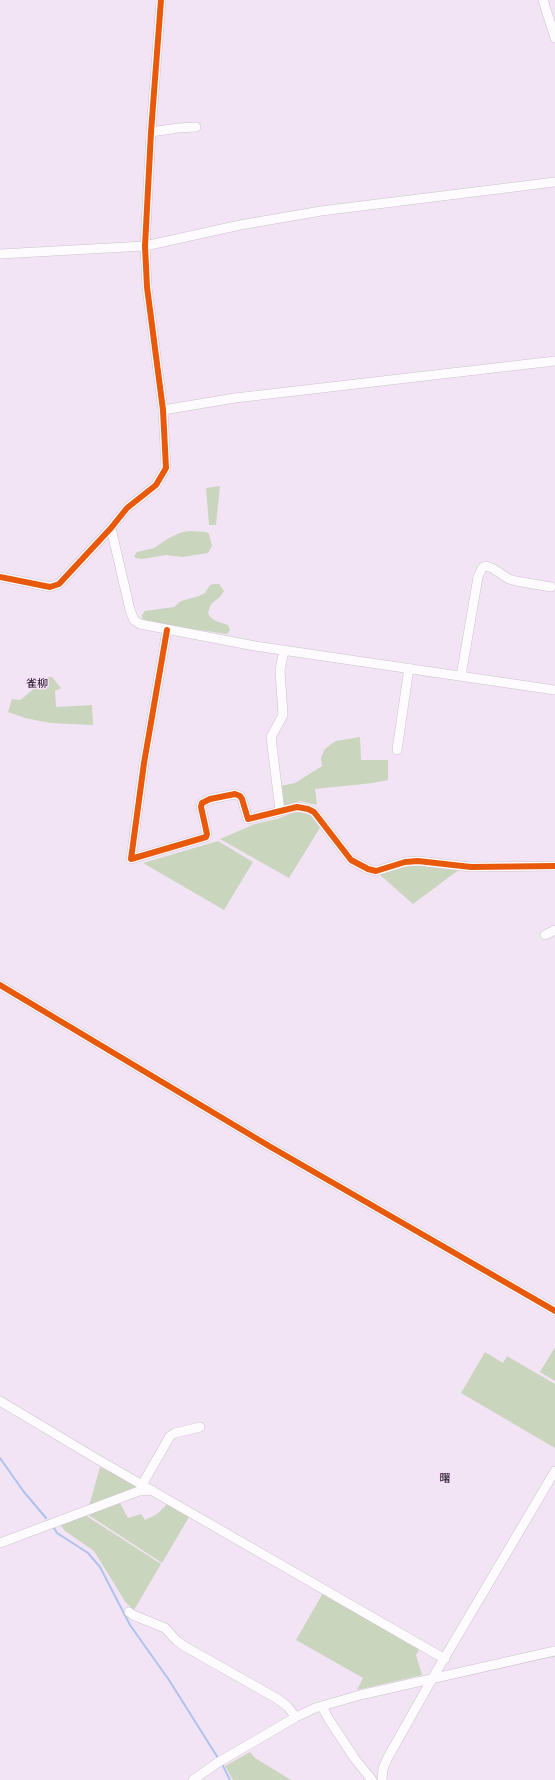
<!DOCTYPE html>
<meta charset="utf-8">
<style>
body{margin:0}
canvas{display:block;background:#f2e4f4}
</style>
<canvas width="555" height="1780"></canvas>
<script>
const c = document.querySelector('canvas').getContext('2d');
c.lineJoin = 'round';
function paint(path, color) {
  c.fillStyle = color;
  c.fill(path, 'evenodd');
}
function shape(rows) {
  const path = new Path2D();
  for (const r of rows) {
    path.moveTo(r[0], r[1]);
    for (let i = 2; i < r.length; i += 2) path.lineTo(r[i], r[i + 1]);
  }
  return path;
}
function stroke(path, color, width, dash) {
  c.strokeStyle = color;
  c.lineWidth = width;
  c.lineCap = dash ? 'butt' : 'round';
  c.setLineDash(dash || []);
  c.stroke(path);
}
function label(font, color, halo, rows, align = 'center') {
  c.font = font + ' Merriweather,"Noto Sans JP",serif';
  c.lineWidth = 3;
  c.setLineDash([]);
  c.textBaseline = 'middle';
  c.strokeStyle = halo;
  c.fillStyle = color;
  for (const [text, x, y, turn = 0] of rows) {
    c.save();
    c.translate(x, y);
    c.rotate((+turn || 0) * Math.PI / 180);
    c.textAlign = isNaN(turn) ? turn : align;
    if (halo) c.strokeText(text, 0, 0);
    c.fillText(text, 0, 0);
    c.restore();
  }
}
paint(shape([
 [220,486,216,525,209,525,206,488],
 [191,531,206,532,209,534,212,546,208,553,183,557,166,555,142,559,136,558,134,556,137,552,154,548,169,538,182,532],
 [214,584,219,584,224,591,220,597,211,604,208,613,210,617,216,621,228,625,230,630,227,634,172,626,145,621,142,618,142,615,145,611,174,607,181,601,199,596,205,593,210,585],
 [48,677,52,677,61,688,55,691,56,707,92,705,93,725,50,723,25,718,8,712,12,699,20,700,24,697],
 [360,737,361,760,388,760,388,780,373,783,315,789,317,805,300,801,282,806,281,786,295,783,322,766,321,758,324,750,331,744,336,741],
 [295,812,309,814,321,826,289,878,220,839,255,824,277,819],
 [218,841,253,862,224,910,143,863],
 [418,864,460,869,413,904,380,875,380,873,385,871],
 [555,1347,555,1381,540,1372],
 [485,1352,503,1363,507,1356,555,1384,555,1448,461,1393],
 [100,1467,137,1485,138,1488,89,1506],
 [120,1503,128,1518,141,1514,145,1520,157,1514,167,1504,189,1517,162,1563,87,1514],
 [85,1515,161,1564,134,1610,126,1603,94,1551,65,1531,59,1523],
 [323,1593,420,1648,416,1655,422,1675,357,1690,363,1678,296,1640],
 [250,1752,255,1758,291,1780,233,1780,225,1766]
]), '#cad5be');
stroke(shape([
 [0,1458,24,1492,46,1518],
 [54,1528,57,1533,88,1553,100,1567,130,1625,169,1680,218,1758],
 [222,1764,230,1780]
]), '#adc2ee', 2);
const minor = shape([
 [543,0,555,38],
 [151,132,178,128,196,127],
 [0,254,145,246,240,225,321,211,555,182],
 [163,410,235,398,555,361],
 [111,528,130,610,134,620,140,624,255,646,555,690],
 [0,577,50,587,59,584,111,528,127,508,156,485,166,468,163,410,147,287,145,246,151,132,161,0],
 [167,630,144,763,131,859,206,837,207,834,201,807,202,803,210,799,235,794,240,796,242,799,248,819,297,807,308,809,314,812,351,860,368,869,376,871,405,862,418,861,471,867,555,866],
 [461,676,478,577,482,568,486,566,492,568,509,579,516,581,551,587],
 [397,750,409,668],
 [280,811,271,737,283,715,280,670,284,650],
 [545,935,555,930],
 [0,985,269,1146,555,1311],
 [0,1401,97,1459,445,1659],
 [142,1485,170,1436,175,1433,200,1427],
 [0,1543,139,1491,152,1490],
 [129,1612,133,1615,165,1628,177,1641,184,1646,276,1698,287,1706,296,1717],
 [322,1706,328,1718,355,1759,372,1780],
 [193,1780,217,1763,296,1717,315,1708,360,1695,555,1651],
 [382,1780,383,1769,387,1759,432,1679,555,1471]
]);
stroke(minor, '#ccc1ce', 10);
stroke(minor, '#fdfbfd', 9);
stroke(shape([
 [0,577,50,587,59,584,111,528,127,508,156,485,166,468,163,410,147,287,145,246,151,132,161,0],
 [167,630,144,763,131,859,206,837,207,834,201,807,202,803,210,799,235,794,240,796,242,799,248,819,297,807,308,809,314,812,351,860,368,869,376,871,405,862,418,861,471,867,555,866],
 [0,985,269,1146,555,1311]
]), '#e8590c', 6);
label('11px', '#150c16', '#f7ddfb', [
 ["雀柳",37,684],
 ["曙",445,1479]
]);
</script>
